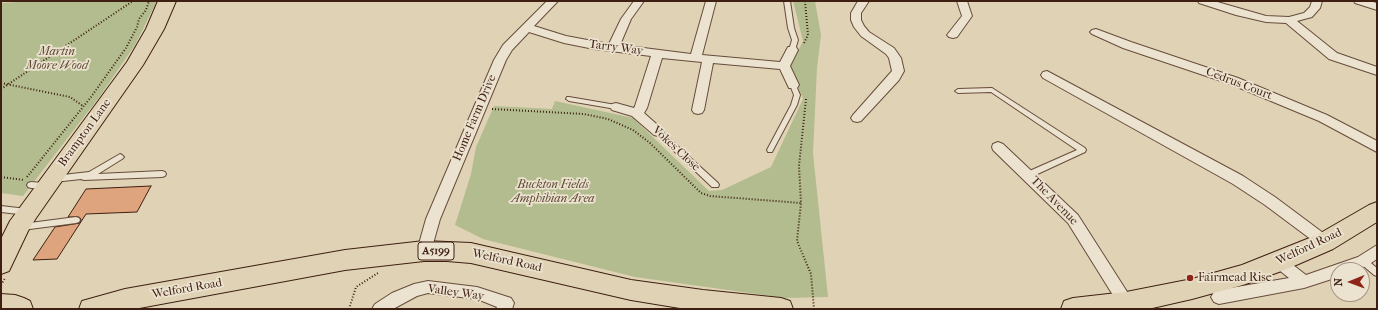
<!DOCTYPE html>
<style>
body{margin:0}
#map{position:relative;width:1378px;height:310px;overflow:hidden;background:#e0d3b5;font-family:"IM FELL French Canon",serif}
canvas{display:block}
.frame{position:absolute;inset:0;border:2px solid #3f1f12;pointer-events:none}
.north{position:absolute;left:1330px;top:262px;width:40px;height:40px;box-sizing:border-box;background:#ebe2cf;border:1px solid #a69483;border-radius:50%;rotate:269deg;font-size:11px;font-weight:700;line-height:16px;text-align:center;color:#3f1f12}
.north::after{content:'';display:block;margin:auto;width:14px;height:18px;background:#8f2418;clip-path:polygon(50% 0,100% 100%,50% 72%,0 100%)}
</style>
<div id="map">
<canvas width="1378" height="310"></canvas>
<div class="frame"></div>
<div class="north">N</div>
</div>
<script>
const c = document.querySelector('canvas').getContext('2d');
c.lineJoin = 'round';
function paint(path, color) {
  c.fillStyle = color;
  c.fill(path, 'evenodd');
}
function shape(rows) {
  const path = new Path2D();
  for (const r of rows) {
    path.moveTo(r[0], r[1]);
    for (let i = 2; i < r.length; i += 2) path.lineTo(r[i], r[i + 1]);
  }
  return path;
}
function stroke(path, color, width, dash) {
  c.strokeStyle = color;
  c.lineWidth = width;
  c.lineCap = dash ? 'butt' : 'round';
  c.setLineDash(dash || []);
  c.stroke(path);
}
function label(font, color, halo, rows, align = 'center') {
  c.font = font + ' "IM FELL French Canon",serif';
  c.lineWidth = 3.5;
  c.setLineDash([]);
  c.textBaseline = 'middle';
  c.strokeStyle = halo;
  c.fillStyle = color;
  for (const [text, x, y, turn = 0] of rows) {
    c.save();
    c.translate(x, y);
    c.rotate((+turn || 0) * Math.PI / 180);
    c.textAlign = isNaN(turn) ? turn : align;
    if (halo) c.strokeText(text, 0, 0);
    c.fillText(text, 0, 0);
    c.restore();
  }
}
paint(shape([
 [36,1,157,1,135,45,100,96,23,196,1,193,1,3],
 [793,1,815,1,821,35,817,68,813,153,828,297,785,298,635,277,483,239,455,225,471,174,476,147,494,106,552,109,555,101,633,118,709,191,722,190,771,167,803,99,790,67,803,41]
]), '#b2bc8e');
const building = shape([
 [151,186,137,212,86,214,57,259,33,260,55,227,80,223,81,219,79,217,68,217,86,189,151,186]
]);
paint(building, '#dda47d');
stroke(building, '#3f1f12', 1);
const lane = shape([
 [784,1,790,1,794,28,798,40,795,50,792,52,789,50,792,40,788,28,784,1],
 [791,83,795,83,800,95,797,105,772,152,768,152,767,150,791,105,794,95,790,85,791,83],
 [992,88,1085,148,1086,150,1085,152,1031,177,1025,177,1024,175,1025,173,1077,150,991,92,958,93,955,91,958,89,992,88],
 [567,97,569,97,616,105,619,107,616,109,569,101,566,99,567,97],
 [656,130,660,130,718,183,719,185,718,187,712,187,656,134,655,132,656,130],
 [120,154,122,155,124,157,122,159,98,174,162,171,165,172,166,174,165,176,162,177,84,180,81,179,54,182,51,181,50,179,51,177,54,176,89,172,120,154],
 [31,182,44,183,47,184,48,186,47,188,44,189,31,188,28,187,27,185,28,183,31,182],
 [1,206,27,209,30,210,31,212,30,214,27,215,1,212,1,206],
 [76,217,79,218,80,220,79,222,76,223,22,230,19,229,18,227,19,225,22,224,76,217],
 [1363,258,1366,259,1377,268,1377,276,1374,275,1360,263,1359,261,1360,259,1363,258]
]);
const street = shape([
 [547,1,558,1,534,26,566,36,609,44,621,19,634,1,644,1,631,19,620,45,691,54,706,1,716,1,702,55,780,62,788,47,796,47,798,50,790,66,799,85,797,88,789,88,780,69,713,63,704,110,702,113,698,114,694,113,692,110,702,62,662,58,647,108,644,113,662,129,664,132,662,135,658,136,654,135,632,116,612,110,610,107,612,104,616,103,634,108,635,106,651,56,594,49,564,43,529,32,512,50,506,60,440,219,431,251,429,255,424,257,419,255,417,251,426,219,494,60,503,45,547,1],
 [858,1,869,1,861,13,861,20,864,26,869,32,894,48,901,58,904,71,899,80,861,121,857,122,853,121,851,118,853,115,892,71,889,58,886,54,861,36,854,27,851,20,851,13,858,1],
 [957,1,967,1,972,16,957,37,953,38,949,37,947,35,962,16,957,1],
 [1198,1,1214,1,1266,16,1289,17,1304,13,1310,7,1312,1,1322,1,1320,8,1312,17,1297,21,1337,53,1377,67,1377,75,1329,59,1286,23,1266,22,1236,15,1199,3,1198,1],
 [1354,1,1369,1,1377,3,1377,10,1355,3,1354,1],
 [1096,29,1131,42,1238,78,1327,115,1377,141,1377,152,1319,121,1230,84,1123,48,1092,34,1090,32,1092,30,1096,29],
 [1047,71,1243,176,1275,197,1330,238,1332,242,1330,246,1325,248,1320,246,1265,205,1233,184,1043,78,1041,75,1043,72,1047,71],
 [998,142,1003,144,1078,215,1131,298,1134,303,1131,308,1128,309,1121,308,1068,223,993,150,992,147,993,144,998,142],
 [1377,245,1377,259,1368,265,1356,270,1338,270,1338,277,1304,288,1219,304,1214,302,1211,297,1214,292,1219,290,1289,278,1274,266,1272,262,1274,258,1279,256,1284,258,1306,275,1358,257,1377,245],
 [428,281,477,287,511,298,514,303,512,309,496,309,497,307,477,299,428,293,417,296,393,309,372,309,375,304,392,293,414,284,428,281]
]);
const primary = shape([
 [158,1,176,1,164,29,143,65,36,218,28,231,9,271,1,274,1,239,10,221,127,62,146,29,158,1],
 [1377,202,1377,222,1333,249,1287,269,1243,285,1192,299,1148,309,1061,309,1064,301,1073,298,1126,292,1192,279,1242,265,1317,235,1369,205,1377,202],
 [424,241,471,243,631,280,703,290,781,298,790,301,793,309,686,309,631,300,471,263,447,261,424,261,345,270,134,309,79,309,82,301,125,289,345,250,424,241],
 [1,294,15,295,24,298,30,301,33,309,1,309,1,294]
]);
stroke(lane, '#674c3b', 2);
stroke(street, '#674c3b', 2);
stroke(primary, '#3f1f12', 2);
stroke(shape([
 [804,43,808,35,805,1],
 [1,83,70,97,83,106],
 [1,89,133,1],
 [806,99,799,166,801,203,797,241,811,274,814,309],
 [492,109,584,114,608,119,633,130,650,143,701,193,710,196,801,203],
 [1,177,24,180],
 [27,177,91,97,126,48,137,27,139,19,146,10,149,1],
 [1,285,5,278],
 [349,309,356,287,378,273]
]), '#3f1f12', 2, [1, 2]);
paint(lane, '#ebe2cf');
paint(street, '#ebe2cf');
paint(primary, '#e0d3b5');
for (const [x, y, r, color] of [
 [1190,278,4,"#8f2418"]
]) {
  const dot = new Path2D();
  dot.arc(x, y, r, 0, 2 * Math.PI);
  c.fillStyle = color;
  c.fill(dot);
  stroke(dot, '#ebe2cf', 1.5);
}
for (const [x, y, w] of [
 [436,251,36]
]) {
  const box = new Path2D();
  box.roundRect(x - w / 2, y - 9, w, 18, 3);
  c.fillStyle = '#ebe2cf';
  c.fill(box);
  stroke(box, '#3f1f12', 1);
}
label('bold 11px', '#3f1f12', null, [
 ["A5199",436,251]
]);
label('12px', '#3f1f12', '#ebe2cf', [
 ["Tarry Way",616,48,8],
 ["Cedrus Court",1239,84,21],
 ["Home Farm Drive",475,118,-67],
 ["Brampton Lane",85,133,-54],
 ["Vokes Close",676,149,43],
 ["The Avenue",1054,201,46],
 ["Welford Road",1309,247,-25],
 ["Welford Road",507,261,12],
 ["Welford Road",187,289,-10],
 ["Valley Way",456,293,8]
]);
label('italic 12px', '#5c4631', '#ebe2cf', [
 ["Martin",57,52],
 ["Moore Wood",57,66],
 ["Buckton Fields",553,185],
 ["Amphibian Area",553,199]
]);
label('12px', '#3f1f12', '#ebe2cf', [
 ["Fairmead Rise",1198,278]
], 'left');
</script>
